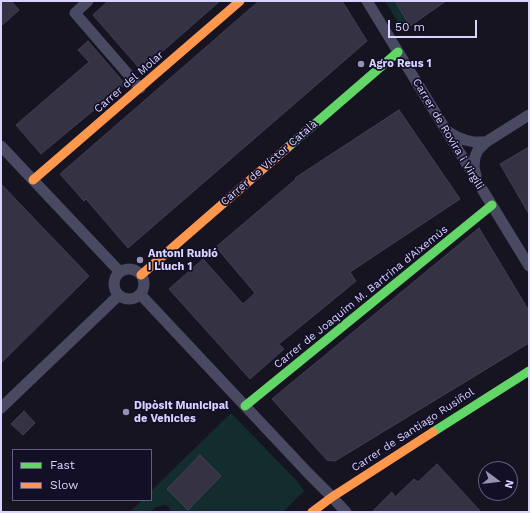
<!DOCTYPE html>
<meta charset="utf-8">
<style>
body{margin:0}
#map{position:relative;width:530px;height:513px;overflow:hidden;background:#161421;font-family:"Work Sans",sans-serif}
canvas{display:block}
.frame{position:absolute;inset:0;border:2px solid #d9d4ff;pointer-events:none}
.legend{position:absolute;left:12px;top:449px;width:140px;height:52px;box-sizing:border-box;background:#130f26;border:1px solid #625e7d;margin:0;padding:5px 7px;list-style:none;font-size:12px;color:#d9d4ff}
.legend li{display:flex;align-items:center;gap:8px;height:20px}
.legend b{width:20px;border:1px solid #625e7d}
.north{position:absolute;left:478px;top:461px;width:40px;height:40px;box-sizing:border-box;background:#130f26;border:1px solid #625e7d;border-radius:50%;rotate:105deg;font-size:11px;font-weight:700;line-height:16px;text-align:center;color:#d9d4ff}
.north::after{content:'';display:block;margin:auto;width:14px;height:18px;background:#9591b1;clip-path:polygon(50% 0,100% 100%,50% 72%,0 100%)}
.scale{position:absolute;left:388px;top:20px;width:89px;height:18px;box-sizing:border-box;border:2px solid #d9d4ff;border-top:0;padding-left:5px;font-size:12px;line-height:14px;white-space:nowrap;color:#d9d4ff;-webkit-text-stroke:3px #130f26;paint-order:stroke}
</style>
<div id="map">
<canvas width="530" height="513"></canvas>
<div class="frame"></div>
<ul class="legend">
<li><b style="height:5px;background:#63d668"></b>Fast</li>
<li><b style="height:5px;background:#ff974d"></b>Slow</li>
</ul>
<div class="north">N</div>
<div class="scale">50 m</div>
</div>
<script>
const c = document.querySelector('canvas').getContext('2d');
c.lineJoin = 'round';
function paint(path, color) {
  c.fillStyle = color;
  c.fill(path, 'evenodd');
}
function shape(rows) {
  const path = new Path2D();
  for (const r of rows) {
    if (r.length === 3) {
      path.moveTo(r[0] + r[2], r[1]);
      path.arc(r[0], r[1], r[2], 0, 2 * Math.PI);
      continue;
    }
    path.moveTo(r[0], r[1]);
    for (let i = 2; i < r.length; i += 2) path.lineTo(r[i], r[i + 1]);
  }
  return path;
}
function stroke(path, color, width, dash) {
  c.strokeStyle = color;
  c.lineWidth = width;
  c.lineCap = dash ? 'butt' : 'round';
  c.setLineDash(dash || []);
  c.stroke(path);
}
function label(font, color, halo, rows, align = 'center') {
  c.font = font + ' "Work Sans",sans-serif';
  c.lineWidth = 3.5;
  c.setLineDash([]);
  c.textBaseline = 'middle';
  c.strokeStyle = halo;
  c.fillStyle = color;
  for (const [text, x, y, turn = 0] of rows) {
    c.save();
    c.translate(x, y);
    c.rotate((+turn || 0) * Math.PI / 180);
    c.textAlign = isNaN(turn) ? turn : align;
    if (halo) c.strokeText(text, 0, 0);
    c.fillText(text, 0, 0);
    c.restore();
  }
}
paint(shape([
 [385,1,395,1,410,26,403,30],
 [231,413,297,481,304,491,283,512,171,512,168,506,164,505,156,507,150,512,133,512,131,511,142,500,151,500,151,491]
]), '#132c2d');
const building = shape([
 [1,1,11,1,19,10,1,26,1,1],
 [108,1,220,1,141,70,93,15,108,1],
 [259,1,342,1,367,41,128,248,86,199,84,201,60,174,259,1],
 [395,1,446,1,410,26,395,1],
 [88,41,125,84,41,154,16,125,89,62,78,50,88,41],
 [399,110,460,199,350,272,356,281,279,344,284,349,250,379,169,289,203,259,243,304,255,293,216,247,296,179,295,178,399,110],
 [529,147,529,214,500,164,529,147],
 [1,184,89,276,1,363,1,184],
 [479,228,529,311,529,343,335,461,327,460,272,399,479,228],
 [24,411,35,423,23,435,11,424,24,411],
 [200,455,221,476,188,510,167,489,200,455],
 [437,464,481,512,372,512,392,492,395,497,414,479,418,482,437,464]
]);
paint(building, '#343243');
stroke(building, '#433f54', 1);
stroke(shape([
 [88,1,75,13,140,88],
 [367,1,529,266],
 [447,131,457,137,465,140,474,142,486,142],
 [1,146,120,272],
 [476,176,474,167,475,157,478,150,486,142,529,115],
 [129,284,15],
 [140,294,308,473,332,497,346,512],
 [1,408,119,295]
]), '#4a4962', 11);
stroke(shape([
 [287,148,398,52],
 [245,406,492,205],
 [433,432,529,371]
]), '#63d668', 9);
stroke(shape([
 [33,180,240,1],
 [141,275,287,148],
 [312,512,332,497,433,432]
]), '#ff974d', 9);
for (const [x, y, r, color] of [
 [361,64,4,"#9591b1"],
 [140,260,4,"#9591b1"],
 [126,412,4,"#9591b1"]
]) {
  const dot = new Path2D();
  dot.arc(x, y, r, 0, 2 * Math.PI);
  c.fillStyle = color;
  c.fill(dot);
  stroke(dot, '#130f26', 1.5);
}
label('bold 11px', '#d9d4ff', '#130f26', [
 ["Agro Reus 1",369,64],
 ["Antoni Rubió",148,254],
 ["i Lluch 1",148,267],
 ["Dipòsit Municipal",134,406],
 ["de Vehicles",134,419]
], 'left');
label('11px', '#d9d4ff', '#130f26', [
 ["Carrer del Molar",129,82,-41],
 ["Carrer de Rovira i Virgili",448,134,59],
 ["Carrer de Víctor Català",269,163,-41],
 ["Carrer de Joaquim M. Bartrina d'Aixemús",361,297,-39],
 ["Carrer de Santiago Rusiñol",413,430,-33]
]);
</script>
